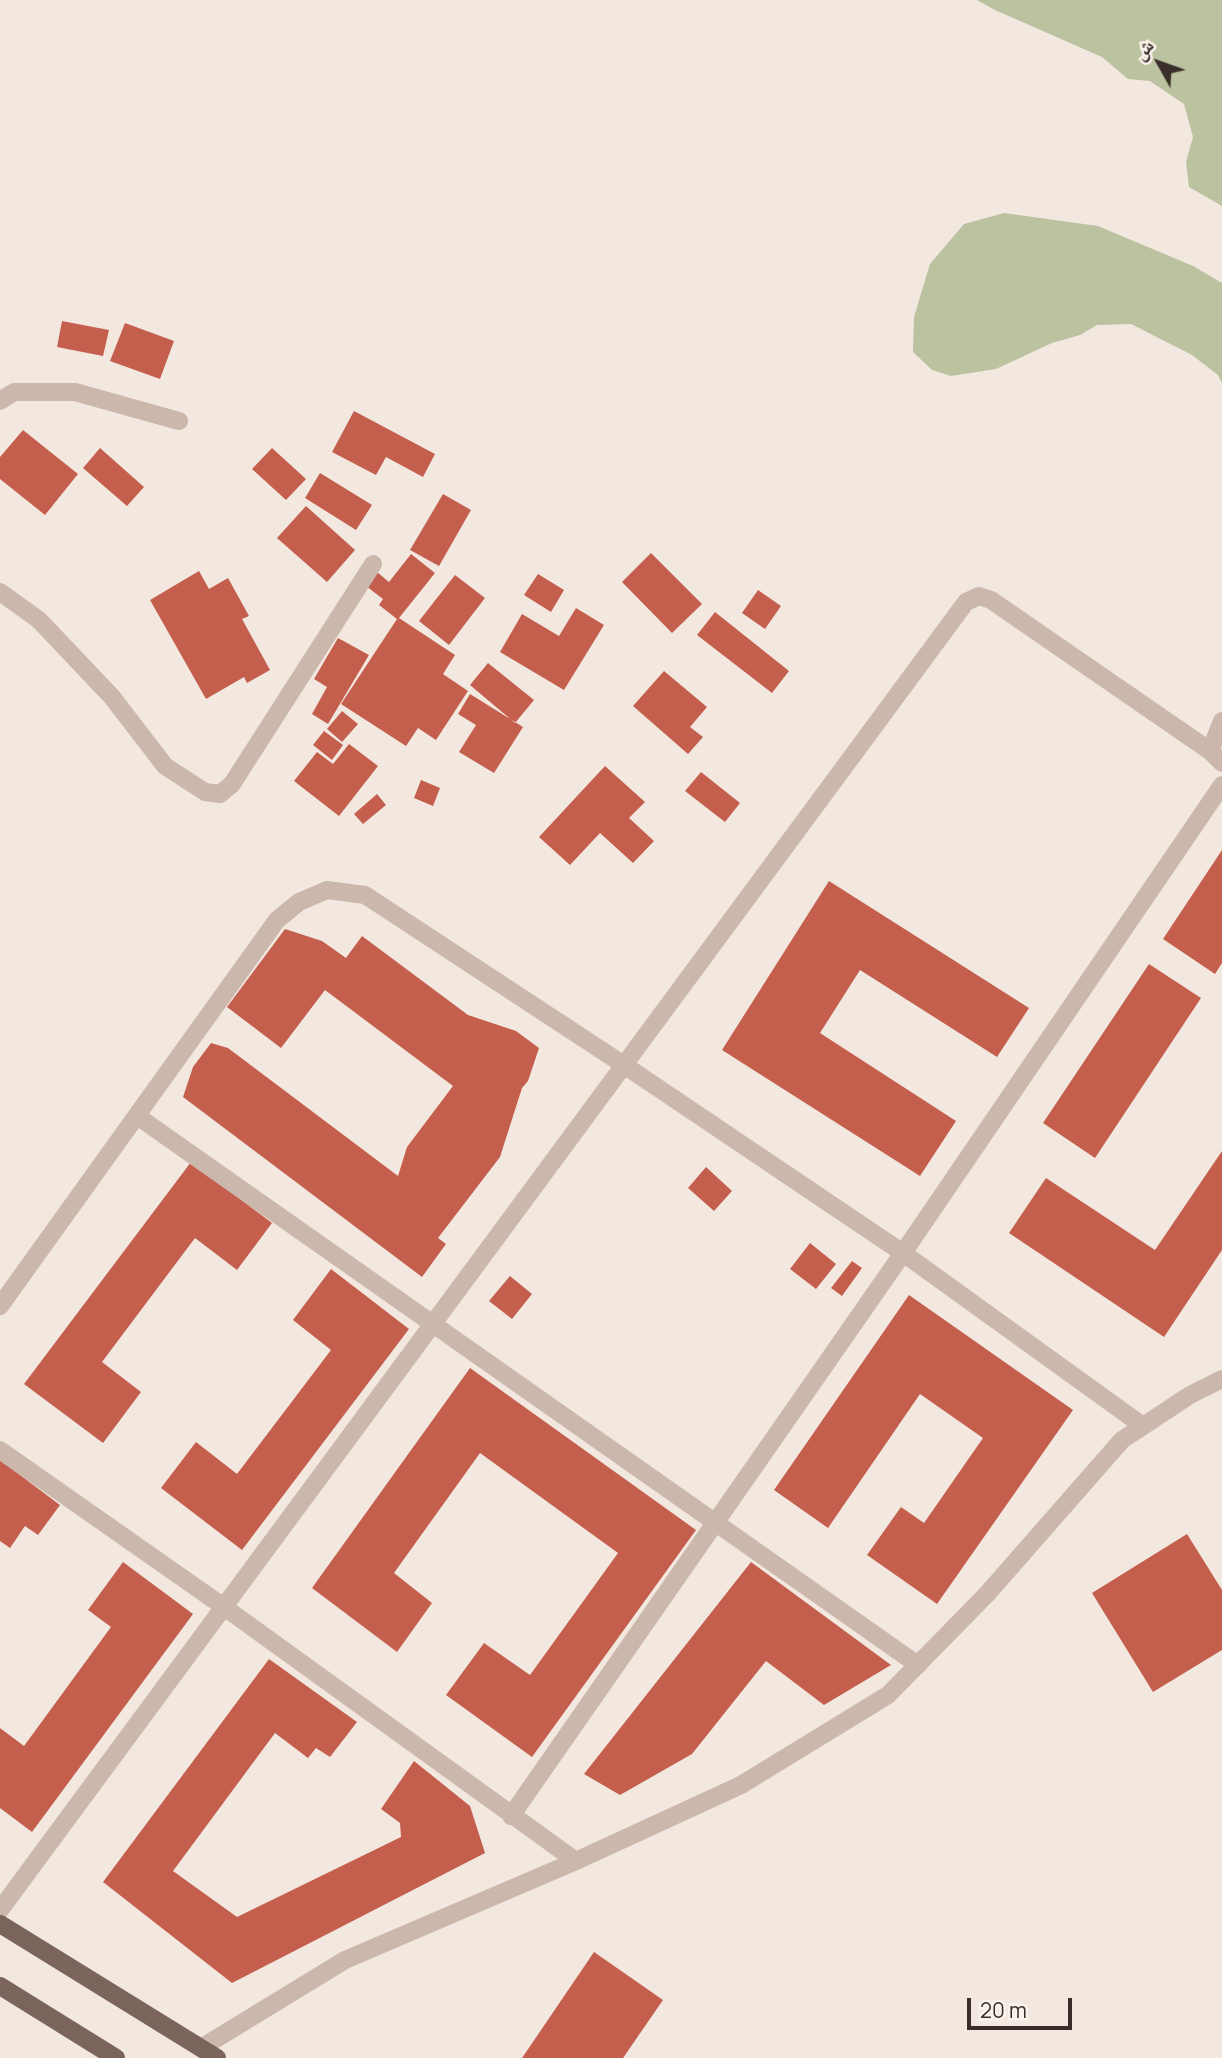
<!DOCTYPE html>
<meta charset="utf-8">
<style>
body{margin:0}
#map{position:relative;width:1222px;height:2058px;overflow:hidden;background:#f3e8e0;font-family:Manrope,"Noto Naskh Arabic",sans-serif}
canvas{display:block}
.north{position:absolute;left:1124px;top:28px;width:70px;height:70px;-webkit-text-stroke:5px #faf3ec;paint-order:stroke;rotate:310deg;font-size:19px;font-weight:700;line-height:28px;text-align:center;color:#392e2a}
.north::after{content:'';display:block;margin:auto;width:24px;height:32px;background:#392e2a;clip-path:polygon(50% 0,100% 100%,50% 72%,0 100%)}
.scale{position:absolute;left:967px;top:1998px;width:105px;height:32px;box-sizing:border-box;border:4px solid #392e2a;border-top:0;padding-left:9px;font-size:21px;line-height:24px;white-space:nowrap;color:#392e2a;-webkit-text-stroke:5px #faf3ec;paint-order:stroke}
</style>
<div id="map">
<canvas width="1222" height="2058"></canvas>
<div class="north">ش</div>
<div class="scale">20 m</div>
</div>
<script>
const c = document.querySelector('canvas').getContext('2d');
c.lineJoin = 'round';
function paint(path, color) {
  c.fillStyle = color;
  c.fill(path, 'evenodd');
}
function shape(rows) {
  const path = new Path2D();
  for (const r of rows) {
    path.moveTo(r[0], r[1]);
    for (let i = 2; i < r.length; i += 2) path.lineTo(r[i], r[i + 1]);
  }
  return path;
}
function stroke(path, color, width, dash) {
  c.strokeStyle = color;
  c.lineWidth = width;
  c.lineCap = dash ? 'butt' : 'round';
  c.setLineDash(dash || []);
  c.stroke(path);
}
paint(shape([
 [977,0,1222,0,1222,206,1189,187,1186,162,1193,137,1184,104,1150,81,1128,79,1102,57,995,10],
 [1004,213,1098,226,1193,266,1222,283,1222,383,1218,375,1192,355,1131,324,1097,325,1080,335,1052,343,996,369,951,376,932,370,913,352,914,317,930,264,964,224]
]), '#bac2a0');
paint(shape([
 [62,321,109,330,103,356,57,347],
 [125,323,174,341,160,379,110,361],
 [354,411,435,454,423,477,386,457,376,475,332,452],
 [23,430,78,474,45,515,0,479,0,457],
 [100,448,144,487,127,506,83,468],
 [272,448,306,479,286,500,252,469],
 [320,473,372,505,356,530,305,498],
 [443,494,471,510,439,566,410,550],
 [306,506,355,550,327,582,277,538],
 [651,553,702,604,672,633,622,582],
 [411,554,435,573,399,618,455,655,443,674,468,691,436,740,418,728,406,746,341,704,397,619,379,605,383,599,366,586,377,572,389,582],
 [199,571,209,589,228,578,249,616,242,619,270,670,247,683,244,677,206,699,150,600],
 [538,574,564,590,551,612,524,595],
 [455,575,485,598,449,645,419,621],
 [758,590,781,606,765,629,742,613],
 [576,608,604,625,564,690,500,652,522,614,559,636],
 [715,612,789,671,772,693,697,635],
 [338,638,369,655,328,724,312,714,327,687,314,679],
 [488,663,534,700,515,723,470,685],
 [664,671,707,707,690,727,703,737,688,754,633,706],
 [470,694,523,727,494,773,459,752,476,725,458,714],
 [342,711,358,724,342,742,327,729],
 [324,731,343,745,332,760,313,745],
 [349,744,378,766,339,816,294,781,317,752,333,764],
 [605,766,645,802,629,818,654,841,633,863,600,833,570,865,539,837],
 [701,772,740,803,725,822,685,791],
 [421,780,440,788,433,806,414,798],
 [377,794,386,805,363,824,354,814],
 [1222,850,1222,963,1215,974,1163,939],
 [829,881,1029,1008,997,1057,860,970,820,1033,956,1121,920,1176,722,1050],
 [285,929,322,941,346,958,362,936,468,1015,516,1031,539,1048,528,1081,522,1088,500,1157,438,1238,446,1244,422,1277,183,1097,193,1067,211,1043,228,1048,398,1176,407,1147,453,1086,325,990,281,1048,227,1007],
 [1149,964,1201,998,1095,1158,1043,1123],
 [1222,1151,1222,1250,1164,1337,1009,1233,1046,1178,1155,1250],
 [191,1162,272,1223,237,1270,195,1238,102,1362,141,1392,103,1443,24,1384],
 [706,1167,732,1191,714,1211,688,1188],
 [810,1243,836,1264,816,1289,790,1269],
 [852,1261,862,1268,842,1296,831,1288],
 [331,1269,409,1329,242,1550,161,1488,196,1442,237,1474,331,1350,293,1320],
 [510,1276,532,1294,512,1319,489,1301],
 [909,1295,1073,1410,937,1604,867,1555,901,1507,924,1523,983,1438,920,1394,828,1528,774,1490],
 [470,1368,696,1530,532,1757,446,1695,484,1643,530,1675,618,1553,480,1453,394,1573,432,1603,397,1652,312,1588],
 [0,1460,60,1505,38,1535,25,1526,10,1548,0,1541],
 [1187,1534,1222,1590,1222,1650,1153,1692,1092,1593],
 [123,1562,193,1614,32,1832,0,1808,0,1728,24,1746,111,1627,88,1610],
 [751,1562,891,1665,824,1705,766,1661,692,1754,620,1795,584,1774],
 [269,1659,357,1722,330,1757,316,1748,308,1758,275,1733,173,1871,237,1917,401,1837,400,1823,381,1809,414,1761,470,1806,485,1853,232,1983,103,1882],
 [594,1952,663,2000,623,2058,522,2058]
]), '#c45f4d');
stroke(shape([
 [0,401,14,392,75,392,179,421],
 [0,592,39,620,112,697,165,766,205,792,220,794,232,784,373,564],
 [1210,751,1222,721],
 [137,1116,918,1665],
 [0,1306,277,920,299,902,327,890,365,895,624,1065,903,1253,1143,1426],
 [0,1450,224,1607,576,1861],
 [511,1816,903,1253,1222,785],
 [0,1910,966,602,979,596,991,600,1210,751,1222,763],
 [201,2048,345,1960,576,1861,741,1785,888,1695,987,1594,1122,1440,1190,1395,1222,1379]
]), '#cbb7ac', 18);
stroke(shape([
 [0,1924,217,2058],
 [0,1986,116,2058]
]), '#7b645c', 18);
</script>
